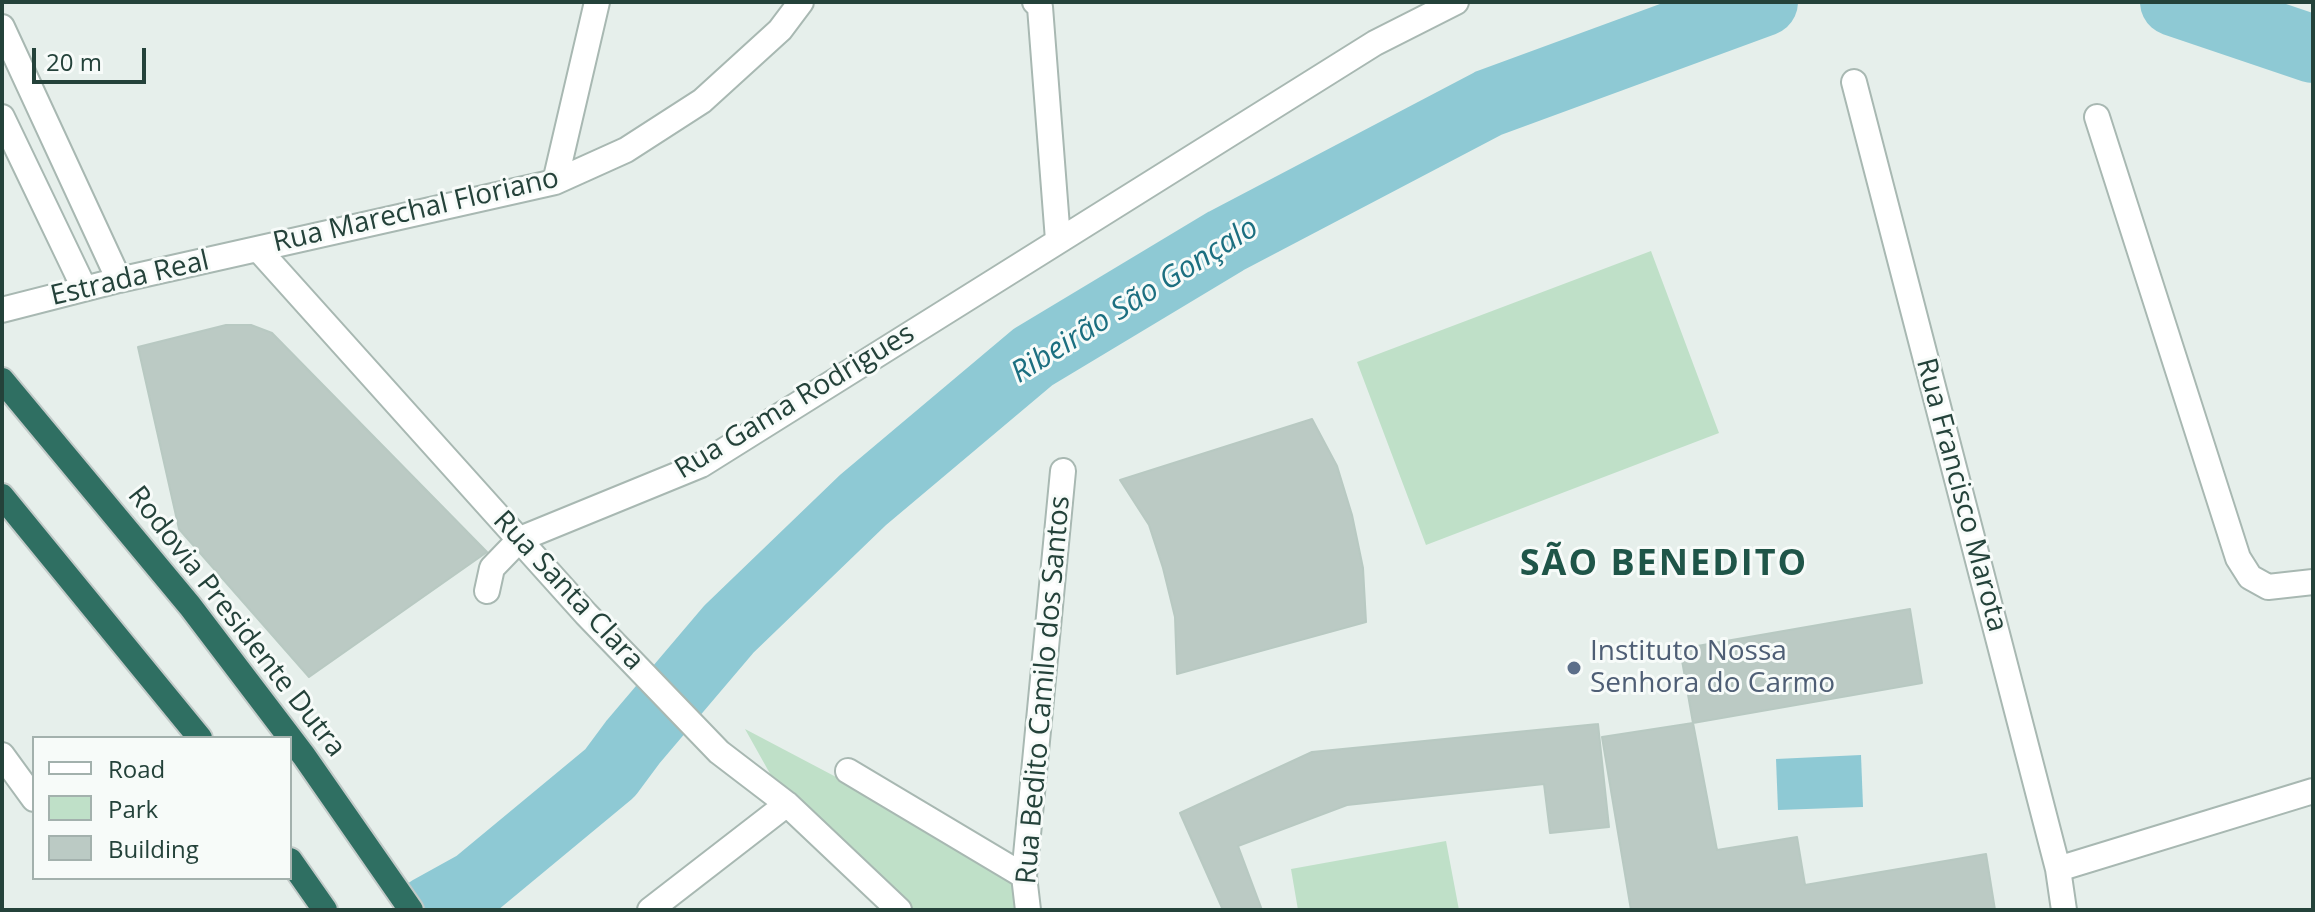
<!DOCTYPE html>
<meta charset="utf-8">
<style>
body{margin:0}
#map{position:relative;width:2315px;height:912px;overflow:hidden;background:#e6efeb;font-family:"Open Sans",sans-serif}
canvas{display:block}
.frame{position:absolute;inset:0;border:4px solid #24423a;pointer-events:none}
.legend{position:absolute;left:32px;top:736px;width:260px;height:144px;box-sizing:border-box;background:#f7fbf9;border:2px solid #a3b1ad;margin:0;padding:10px 14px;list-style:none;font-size:24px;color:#24423a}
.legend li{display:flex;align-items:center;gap:16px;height:40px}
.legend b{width:40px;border:2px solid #a3b1ad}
.scale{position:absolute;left:32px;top:48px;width:114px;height:36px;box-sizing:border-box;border:4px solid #24423a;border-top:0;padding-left:10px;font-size:24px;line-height:28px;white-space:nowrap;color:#24423a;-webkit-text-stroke:6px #f7fbf9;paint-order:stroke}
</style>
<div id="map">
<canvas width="2315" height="912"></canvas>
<div class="frame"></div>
<ul class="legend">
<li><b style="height:10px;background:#fff"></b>Road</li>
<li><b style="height:22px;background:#bfe0c8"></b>Park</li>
<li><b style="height:22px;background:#bbcac4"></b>Building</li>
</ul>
<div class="scale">20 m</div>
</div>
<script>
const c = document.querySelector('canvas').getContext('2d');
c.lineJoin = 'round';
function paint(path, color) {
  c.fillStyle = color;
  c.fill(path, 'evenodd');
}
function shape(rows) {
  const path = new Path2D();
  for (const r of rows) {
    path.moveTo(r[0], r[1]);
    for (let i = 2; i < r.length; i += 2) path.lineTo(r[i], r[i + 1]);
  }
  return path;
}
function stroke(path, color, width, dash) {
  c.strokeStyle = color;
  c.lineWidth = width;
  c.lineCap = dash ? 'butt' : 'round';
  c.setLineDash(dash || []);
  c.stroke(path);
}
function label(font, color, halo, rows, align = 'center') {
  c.font = font + ' "Open Sans",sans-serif';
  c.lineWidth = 6;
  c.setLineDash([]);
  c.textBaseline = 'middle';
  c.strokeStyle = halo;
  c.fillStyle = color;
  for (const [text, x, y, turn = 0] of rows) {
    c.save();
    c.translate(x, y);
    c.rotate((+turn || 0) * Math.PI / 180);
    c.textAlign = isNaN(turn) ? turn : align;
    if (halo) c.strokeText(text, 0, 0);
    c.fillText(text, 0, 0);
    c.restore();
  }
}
paint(shape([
 [1651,251,1719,433,1426,545,1357,362],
 [745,729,1024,876,1028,910,899,910,787,804],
 [1446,841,1459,910,1298,910,1291,869]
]), '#bfe0c8');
paint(shape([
 [1861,755,1863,807,1778,810,1776,759]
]), '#8ec9d4');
stroke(shape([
 [2174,2,2313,49],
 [429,910,476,884,610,773,633,742,729,629,863,500,1033,357,1226,241,1489,103,1764,2]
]), '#8ec9d4', 68);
const building = shape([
 [226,325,251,325,272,333,487,552,309,677,179,529,138,347,226,325],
 [1312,419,1337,466,1352,515,1363,568,1366,622,1177,674,1175,617,1163,568,1149,525,1120,480,1312,419],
 [1910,609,1922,683,1693,723,1680,649,1910,609],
 [1693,723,1717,850,1797,837,1805,885,1986,854,1995,910,1631,910,1602,737,1693,723],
 [1598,724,1609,827,1550,833,1544,784,1347,805,1238,846,1262,910,1223,910,1180,813,1312,752,1598,724]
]);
paint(building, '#bbcac4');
stroke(building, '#b8c9c2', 2);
const minor = shape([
 [1035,2,1040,7,1058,240],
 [2,27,119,280],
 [1854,82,2058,869,2064,910],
 [2,117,84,288],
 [2097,117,2238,558,2250,577,2268,587,2313,582],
 [555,182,597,2],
 [258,249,586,614,719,752,787,804,899,910],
 [2,310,119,280,555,182,626,150,702,101,780,30,801,2],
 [487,591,492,568,520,539,701,465,1375,43,1456,2],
 [2,755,34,799],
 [848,771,1024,876],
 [2058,869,2313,791],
 [650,910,787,804],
 [1028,910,1024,876,1063,471]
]);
const highway = shape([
 [2,380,190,606,304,756,411,910],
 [2,496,200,738],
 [290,860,325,910]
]);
stroke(minor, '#a8b8b2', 28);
stroke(highway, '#c2cac8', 28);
stroke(minor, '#fff', 24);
stroke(highway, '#2f6f62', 24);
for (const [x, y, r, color] of [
 [1574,668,8,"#5c6f8a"]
]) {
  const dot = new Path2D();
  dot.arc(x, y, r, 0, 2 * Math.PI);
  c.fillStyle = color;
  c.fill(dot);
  stroke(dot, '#f7fbf9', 3);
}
label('28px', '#24423a', '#f7fbf9', [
 ["Rua Marechal Floriano",416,211,-13],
 ["Estrada Real",130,279,-13],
 ["Rua Gama Rodrigues",795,402,-31],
 ["Rua Francisco Marota",1961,495,75],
 ["Rua Santa Clara",568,591,47],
 ["Rodovia Presidente Dutra",236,622,52],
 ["Rua Bedito Camilo dos Santos",1044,690,-85]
]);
label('28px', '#4e5e75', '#f7fbf9', [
 ["Instituto Nossa",1590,652],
 ["Senhora do Carmo",1590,684]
], 'left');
label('italic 30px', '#1c6f80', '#f7fbf9', [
 ["Ribeirão São Gonçalo",1135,301,-32]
]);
c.letterSpacing = '2px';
label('bold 36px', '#1f5548', '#f7fbf9', [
 ["SÃO BENEDITO",1664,565]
]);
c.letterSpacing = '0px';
</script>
